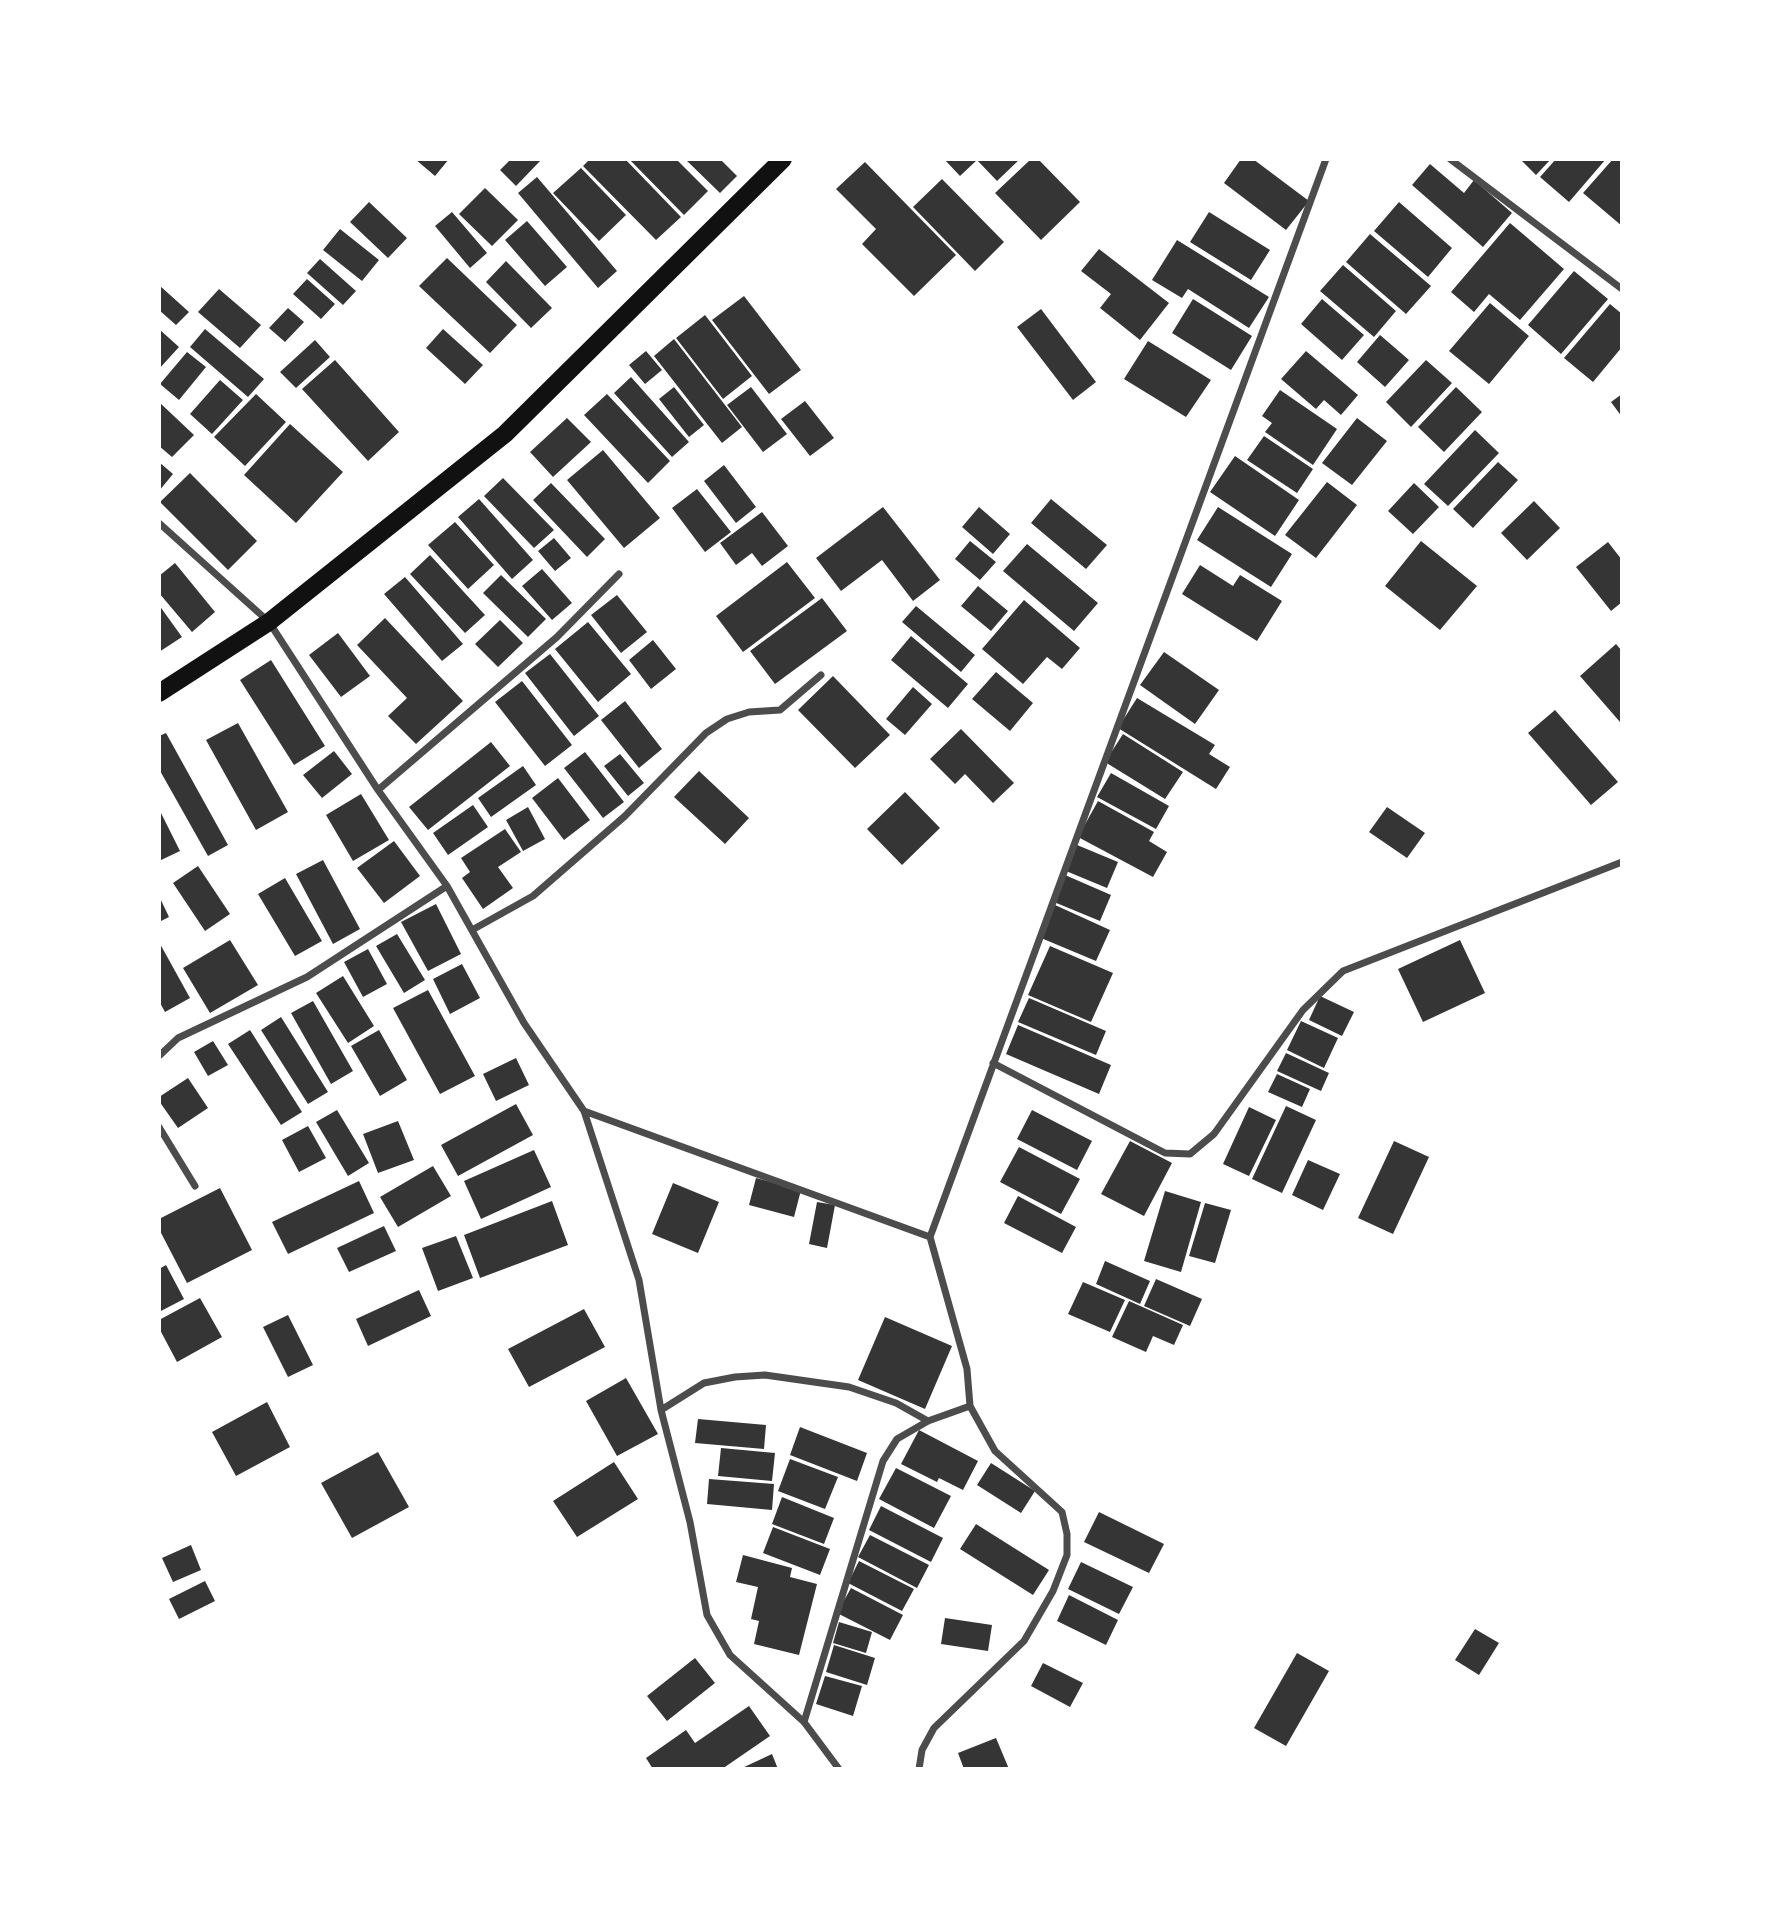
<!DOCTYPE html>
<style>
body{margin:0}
#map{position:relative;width:1781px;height:1928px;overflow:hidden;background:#fff;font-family:Inter,sans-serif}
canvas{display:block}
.frame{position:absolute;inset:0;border:161px solid #fff;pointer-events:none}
</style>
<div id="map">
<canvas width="1781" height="1928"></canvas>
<div class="frame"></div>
</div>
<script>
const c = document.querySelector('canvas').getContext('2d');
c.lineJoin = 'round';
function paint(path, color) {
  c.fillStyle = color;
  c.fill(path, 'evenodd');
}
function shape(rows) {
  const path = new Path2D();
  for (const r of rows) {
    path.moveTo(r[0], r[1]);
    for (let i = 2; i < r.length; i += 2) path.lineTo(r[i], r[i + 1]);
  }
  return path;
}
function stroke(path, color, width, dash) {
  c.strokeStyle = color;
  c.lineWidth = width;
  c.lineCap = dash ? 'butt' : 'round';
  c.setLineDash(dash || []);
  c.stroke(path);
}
paint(shape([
 [415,159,449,159,435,176],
 [511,159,542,159,516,186,500,170],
 [590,159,625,159,681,217,656,240,583,166],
 [629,159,676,159,708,191,684,215],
 [685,159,720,159,737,176,720,193],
 [944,159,1020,159,997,181,977,160,960,176],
 [1031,159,1038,159,1080,202,1041,240,995,193],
 [1241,159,1253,159,1309,201,1286,230,1224,183],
 [1520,159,1551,159,1536,175],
 [1556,159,1606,159,1569,202,1540,177],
 [1613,159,1622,159,1622,226,1583,193],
 [865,162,956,255,914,296,862,244,876,229,836,189],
 [1430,164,1464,193,1474,180,1512,213,1483,247,1412,185],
 [581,168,626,215,599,241,553,193],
 [537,177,617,271,598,288,518,193],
 [942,179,1004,242,975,271,913,207],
 [485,188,518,220,492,246,459,214],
 [369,202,407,238,388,258,350,222],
 [1399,202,1452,248,1428,277,1374,231],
 [452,212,487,253,470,268,435,226],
 [1209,212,1270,250,1251,280,1190,242],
 [527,221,567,267,545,286,505,240],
 [1510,223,1564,269,1520,320,1489,294,1474,312,1451,292],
 [340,229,379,260,362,281,323,250],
 [1370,234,1431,286,1406,314,1346,262],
 [1177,240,1269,297,1249,328,1188,289,1182,298,1152,280],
 [1099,249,1169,303,1140,340,1100,308,1111,294,1081,271],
 [447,258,517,325,490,353,419,286],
 [320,259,356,291,343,305,307,273],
 [506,261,552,308,531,328,486,282],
 [1343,265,1396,311,1374,337,1320,291],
 [1574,271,1608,299,1561,354,1528,325],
 [307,279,335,304,321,319,293,294],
 [159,285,189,312,176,325,159,310],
 [219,289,261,325,240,348,198,312],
 [744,296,801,370,769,394,712,320],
 [1193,299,1252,336,1231,370,1172,333],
 [1322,299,1364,335,1342,360,1301,324],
 [1490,303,1529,336,1489,384,1449,351],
 [1610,304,1622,314,1622,347,1593,382,1564,358],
 [288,308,304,322,285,342,269,328],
 [1041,309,1096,382,1073,400,1017,327],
 [705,315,752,376,723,399,676,338],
 [159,329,179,347,159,369],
 [205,329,264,379,248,397,190,347],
 [443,329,483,365,465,384,426,348],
 [1380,335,1409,360,1385,387,1357,362],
 [674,339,742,427,722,443,654,356],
 [315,340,330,357,296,388,280,372],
 [1148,341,1211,380,1186,417,1124,379],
 [646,351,662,370,645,384,629,365],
 [1306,351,1358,395,1341,415,1324,400,1316,409,1281,379],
 [187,352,206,367,179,400,160,384],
 [335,360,399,432,368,461,302,389],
 [1426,360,1452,383,1411,427,1386,402],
 [631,377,689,442,672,457,614,393],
 [220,380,243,400,212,434,190,414],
 [674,387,704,425,689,437,659,399],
 [751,387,787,434,763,452,727,405],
 [1456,387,1482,412,1444,452,1418,427],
 [1280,390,1337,429,1313,465,1265,432,1272,423,1262,416],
 [256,394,286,422,245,466,214,437],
 [607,394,670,461,648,483,584,415],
 [1622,394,1622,417,1611,402],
 [805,401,834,438,810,456,781,419],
 [159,402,194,435,172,457,159,446],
 [567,418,591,442,553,477,530,452],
 [1357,418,1387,441,1352,485,1322,463],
 [290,424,343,472,296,523,244,475],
 [1475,430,1499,453,1448,506,1424,484],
 [1264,436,1313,469,1297,493,1247,460],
 [603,450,660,518,624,548,567,480],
 [1235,456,1299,500,1275,536,1210,492],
 [159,462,173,474,159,491],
 [1498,462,1518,480,1473,528,1453,509],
 [724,465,756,507,736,523,704,481],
 [190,473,257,541,228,570,160,502],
 [503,478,554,530,534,548,484,496],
 [1327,482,1357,505,1316,558,1285,535],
 [551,483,605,539,587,557,533,500],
 [1414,483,1439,507,1413,534,1388,511],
 [697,489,731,532,705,552,672,508],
 [479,499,533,560,512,579,458,517],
 [1051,499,1107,545,1086,569,1031,523],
 [1534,501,1560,528,1527,560,1501,533],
 [883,507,940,580,913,601,882,560,841,591,816,558],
 [979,507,1010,534,993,554,962,527],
 [1218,507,1292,554,1271,587,1197,540],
 [762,512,788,546,762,566,752,553,736,565,720,543],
 [455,522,494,565,468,589,428,545],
 [554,538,571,558,555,571,538,551],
 [970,541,996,562,980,580,955,559],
 [1421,541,1477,586,1440,630,1385,586],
 [1608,542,1622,560,1622,602,1611,611,1576,567],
 [1027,544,1098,603,1074,631,1003,571],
 [430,555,485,615,465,633,410,574],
 [787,562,815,598,743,652,716,616],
 [175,563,215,612,192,632,159,593,159,576],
 [1200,565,1233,586,1240,575,1282,601,1257,641,1182,594],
 [542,569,572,603,552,620,522,586],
 [501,575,546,619,528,637,483,593],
 [405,577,463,644,442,661,384,594],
 [978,586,1008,611,991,631,961,606],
 [617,595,647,632,621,653,591,615],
 [822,598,847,631,775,684,750,651],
 [1024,600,1080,648,1062,669,1047,657,1023,684,982,649],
 [159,605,182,637,159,652],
 [916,606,975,655,961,672,902,622],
 [385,618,463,701,416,744,388,716,407,698,357,645],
 [500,620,523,643,498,667,475,644],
 [588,622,631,674,598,702,555,649],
 [338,633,370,676,341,697,309,655],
 [911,636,968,684,948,708,891,660],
 [653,640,676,669,651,689,629,660],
 [1616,644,1622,651,1622,721,1620,722,1580,676],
 [1164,652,1219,690,1195,724,1140,685],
 [550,654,599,716,574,736,525,673],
 [271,660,325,746,294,765,240,680],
 [996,672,1033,703,1010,731,972,699],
 [833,676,890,735,855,768,798,710],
 [522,681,572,745,545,766,495,702],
 [913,687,932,704,905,735,886,719],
 [1137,698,1215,745,1209,754,1230,767,1216,789,1118,728],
 [625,701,662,749,639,768,601,720],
 [1555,710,1618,782,1591,805,1528,733],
 [238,723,288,812,256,830,206,740],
 [961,729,1014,783,993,803,965,774,955,784,930,759],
 [166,733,228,845,208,856,159,769,159,736],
 [1123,734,1183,772,1165,799,1105,762],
 [491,742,510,766,428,830,409,807],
 [334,751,352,774,322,798,303,775],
 [585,752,624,802,603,818,564,768],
 [620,754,644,783,628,796,604,766],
 [523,766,536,785,491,817,478,798],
 [699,771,749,818,725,844,674,797],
 [1111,773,1169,806,1156,829,1097,797],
 [558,778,590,820,564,840,532,798],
 [905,792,940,828,902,865,867,829],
 [361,794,389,840,353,861,326,815],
 [1098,801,1154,832,1149,841,1167,852,1153,877,1078,837],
 [473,805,488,827,448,855,433,833],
 [528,807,545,839,523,851,506,820],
 [1387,807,1425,833,1407,858,1369,832],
 [159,809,180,851,159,861],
 [505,829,521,852,498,867,513,888,483,909,462,878,470,872,461,858],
 [394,841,420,876,384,903,357,868],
 [1077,845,1118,862,1107,888,1066,871],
 [323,860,360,929,333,944,296,874],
 [198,866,230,914,205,931,173,883],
 [1065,875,1111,895,1100,921,1054,902],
 [285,878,322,941,295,956,258,894],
 [159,896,169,917,159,922],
 [436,904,461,954,428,971,401,922],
 [1055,905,1110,930,1096,961,1041,938],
 [397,934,425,980,404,993,376,946],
 [230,940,258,985,210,1013,183,968],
 [1460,940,1485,993,1423,1022,1398,969],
 [159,942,190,998,165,1012,159,1001],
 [1050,946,1113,973,1091,1022,1028,995],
 [368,949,387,984,363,997,344,962],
 [462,964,480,998,450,1014,433,979],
 [343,976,374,1026,348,1043,316,993],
 [428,990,475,1076,440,1094,393,1008],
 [1320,996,1354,1012,1342,1036,1309,1020],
 [1029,998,1106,1031,1096,1055,1018,1022],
 [313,1001,353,1071,331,1084,291,1013],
 [281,1017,328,1092,308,1104,261,1030],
 [1301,1021,1338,1038,1324,1068,1287,1050],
 [1018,1025,1111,1065,1099,1094,1006,1054],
 [250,1030,302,1112,281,1125,228,1044],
 [379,1030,407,1080,380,1096,351,1046],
 [213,1041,228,1065,208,1076,194,1052],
 [1286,1053,1329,1073,1321,1091,1277,1071],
 [516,1058,529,1085,496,1101,483,1074],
 [1277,1074,1310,1089,1302,1107,1268,1092],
 [188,1078,208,1108,178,1128,159,1101,159,1097],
 [516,1104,533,1135,458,1176,441,1145],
 [1286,1106,1316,1120,1282,1193,1252,1179],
 [1249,1107,1276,1120,1249,1176,1223,1164],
 [337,1110,369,1163,348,1176,316,1122],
 [1032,1110,1092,1141,1077,1170,1017,1139],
 [398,1121,414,1160,378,1173,363,1134],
 [308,1126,326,1158,299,1172,282,1140],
 [1130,1141,1172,1163,1144,1216,1101,1194],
 [1394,1141,1429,1157,1393,1234,1358,1218],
 [1019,1147,1080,1179,1061,1214,1000,1182],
 [534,1150,551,1187,481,1219,464,1181],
 [1308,1160,1340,1174,1323,1210,1292,1195],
 [433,1166,451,1196,398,1227,380,1197],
 [756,1178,801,1190,794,1217,749,1205],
 [359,1181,374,1213,288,1254,272,1222],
 [673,1183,719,1202,698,1253,652,1234],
 [220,1188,252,1250,187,1283,159,1229,159,1219],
 [1165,1191,1201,1202,1181,1272,1144,1261],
 [1018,1196,1076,1227,1062,1253,1004,1223],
 [552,1201,568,1245,480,1278,464,1235],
 [817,1202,835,1205,827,1248,809,1244],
 [1205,1203,1231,1210,1215,1263,1189,1256],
 [384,1226,396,1251,349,1272,337,1248],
 [456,1236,473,1278,438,1291,422,1248],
 [1105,1261,1150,1281,1140,1304,1096,1284],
 [166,1265,184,1299,159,1312,159,1269],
 [1156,1279,1202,1299,1190,1326,1144,1306],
 [1083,1282,1125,1300,1110,1332,1068,1314],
 [419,1290,431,1316,368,1346,356,1319],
 [200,1298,222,1337,177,1362,159,1328,159,1320],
 [1129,1301,1183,1325,1174,1345,1153,1336,1146,1352,1112,1337],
 [584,1309,605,1347,529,1387,508,1349],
 [288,1315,313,1365,288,1377,263,1327],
 [885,1317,952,1346,925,1409,858,1380],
 [626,1378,658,1434,617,1456,586,1401],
 [267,1402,290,1447,236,1476,212,1432],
 [698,1419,766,1425,764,1449,695,1443],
 [800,1427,867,1453,857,1481,790,1455],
 [919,1430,978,1461,963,1490,939,1478,937,1482,901,1464],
 [721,1448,775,1453,772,1481,718,1476],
 [378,1452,409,1507,352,1538,321,1483],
 [790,1459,838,1477,825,1509,778,1491],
 [614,1462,638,1499,577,1537,553,1501],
 [991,1463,1035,1491,1021,1513,977,1485],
 [896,1468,951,1496,934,1528,879,1499],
 [709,1479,774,1484,772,1510,707,1504],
 [782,1497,834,1518,824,1544,772,1524],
 [881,1506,943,1538,931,1562,869,1530],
 [1099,1512,1164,1544,1149,1573,1084,1542],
 [976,1524,1049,1570,1033,1595,960,1549],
 [773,1527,830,1549,820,1575,763,1553],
 [870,1535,929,1565,917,1588,858,1557],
 [191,1545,201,1570,173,1582,162,1558],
 [743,1555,792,1568,790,1577,817,1584,799,1655,754,1644,759,1621,751,1619,758,1587,736,1582],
 [859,1561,914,1589,902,1611,848,1583],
 [1081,1562,1133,1587,1119,1614,1068,1589],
 [205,1581,215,1601,179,1619,169,1599],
 [851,1588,903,1615,890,1640,837,1613],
 [1069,1595,1118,1620,1106,1645,1057,1621],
 [945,1618,992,1625,988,1651,941,1644],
 [839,1622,872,1632,866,1653,833,1643],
 [1475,1629,1499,1643,1479,1675,1455,1660],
 [834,1645,875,1658,867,1685,826,1672],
 [1297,1653,1329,1671,1286,1746,1254,1728],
 [695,1658,715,1683,667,1721,647,1696],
 [1043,1663,1083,1683,1070,1707,1031,1686],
 [825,1676,862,1686,853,1716,816,1704],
 [749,1706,770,1736,722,1769,653,1769,646,1758,686,1730,695,1743],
 [996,1738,1009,1769,964,1769,958,1753],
 [772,1754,778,1769,740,1769]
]), '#353535');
stroke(shape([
 [1450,159,1622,289],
 [159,523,269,622,378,790,447,886,524,1023,584,1111,639,1280,661,1410,690,1522,707,1615,730,1655,804,1722,839,1769],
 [378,790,557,637,619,574],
 [472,930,533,896,625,816,706,733,727,719,749,712,780,710,821,675],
 [159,1056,178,1038,307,977,447,886],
 [993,1063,1165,1153,1190,1154,1214,1134,1303,1010,1343,971,1622,862],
 [584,1111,930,1237,1326,159],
 [159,1127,195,1186],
 [661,1410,704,1383,735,1377,765,1375,849,1387,896,1403,928,1421],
 [804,1722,883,1461,897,1439,928,1421,970,1406],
 [919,1769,922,1750,934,1728,1024,1641,1053,1591,1067,1555,1067,1534,1062,1512,995,1451,970,1406,967,1369,930,1237]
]), '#4c4c4c', 7);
stroke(shape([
 [159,693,269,622,505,434,783,159]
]), '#111', 18);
</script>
